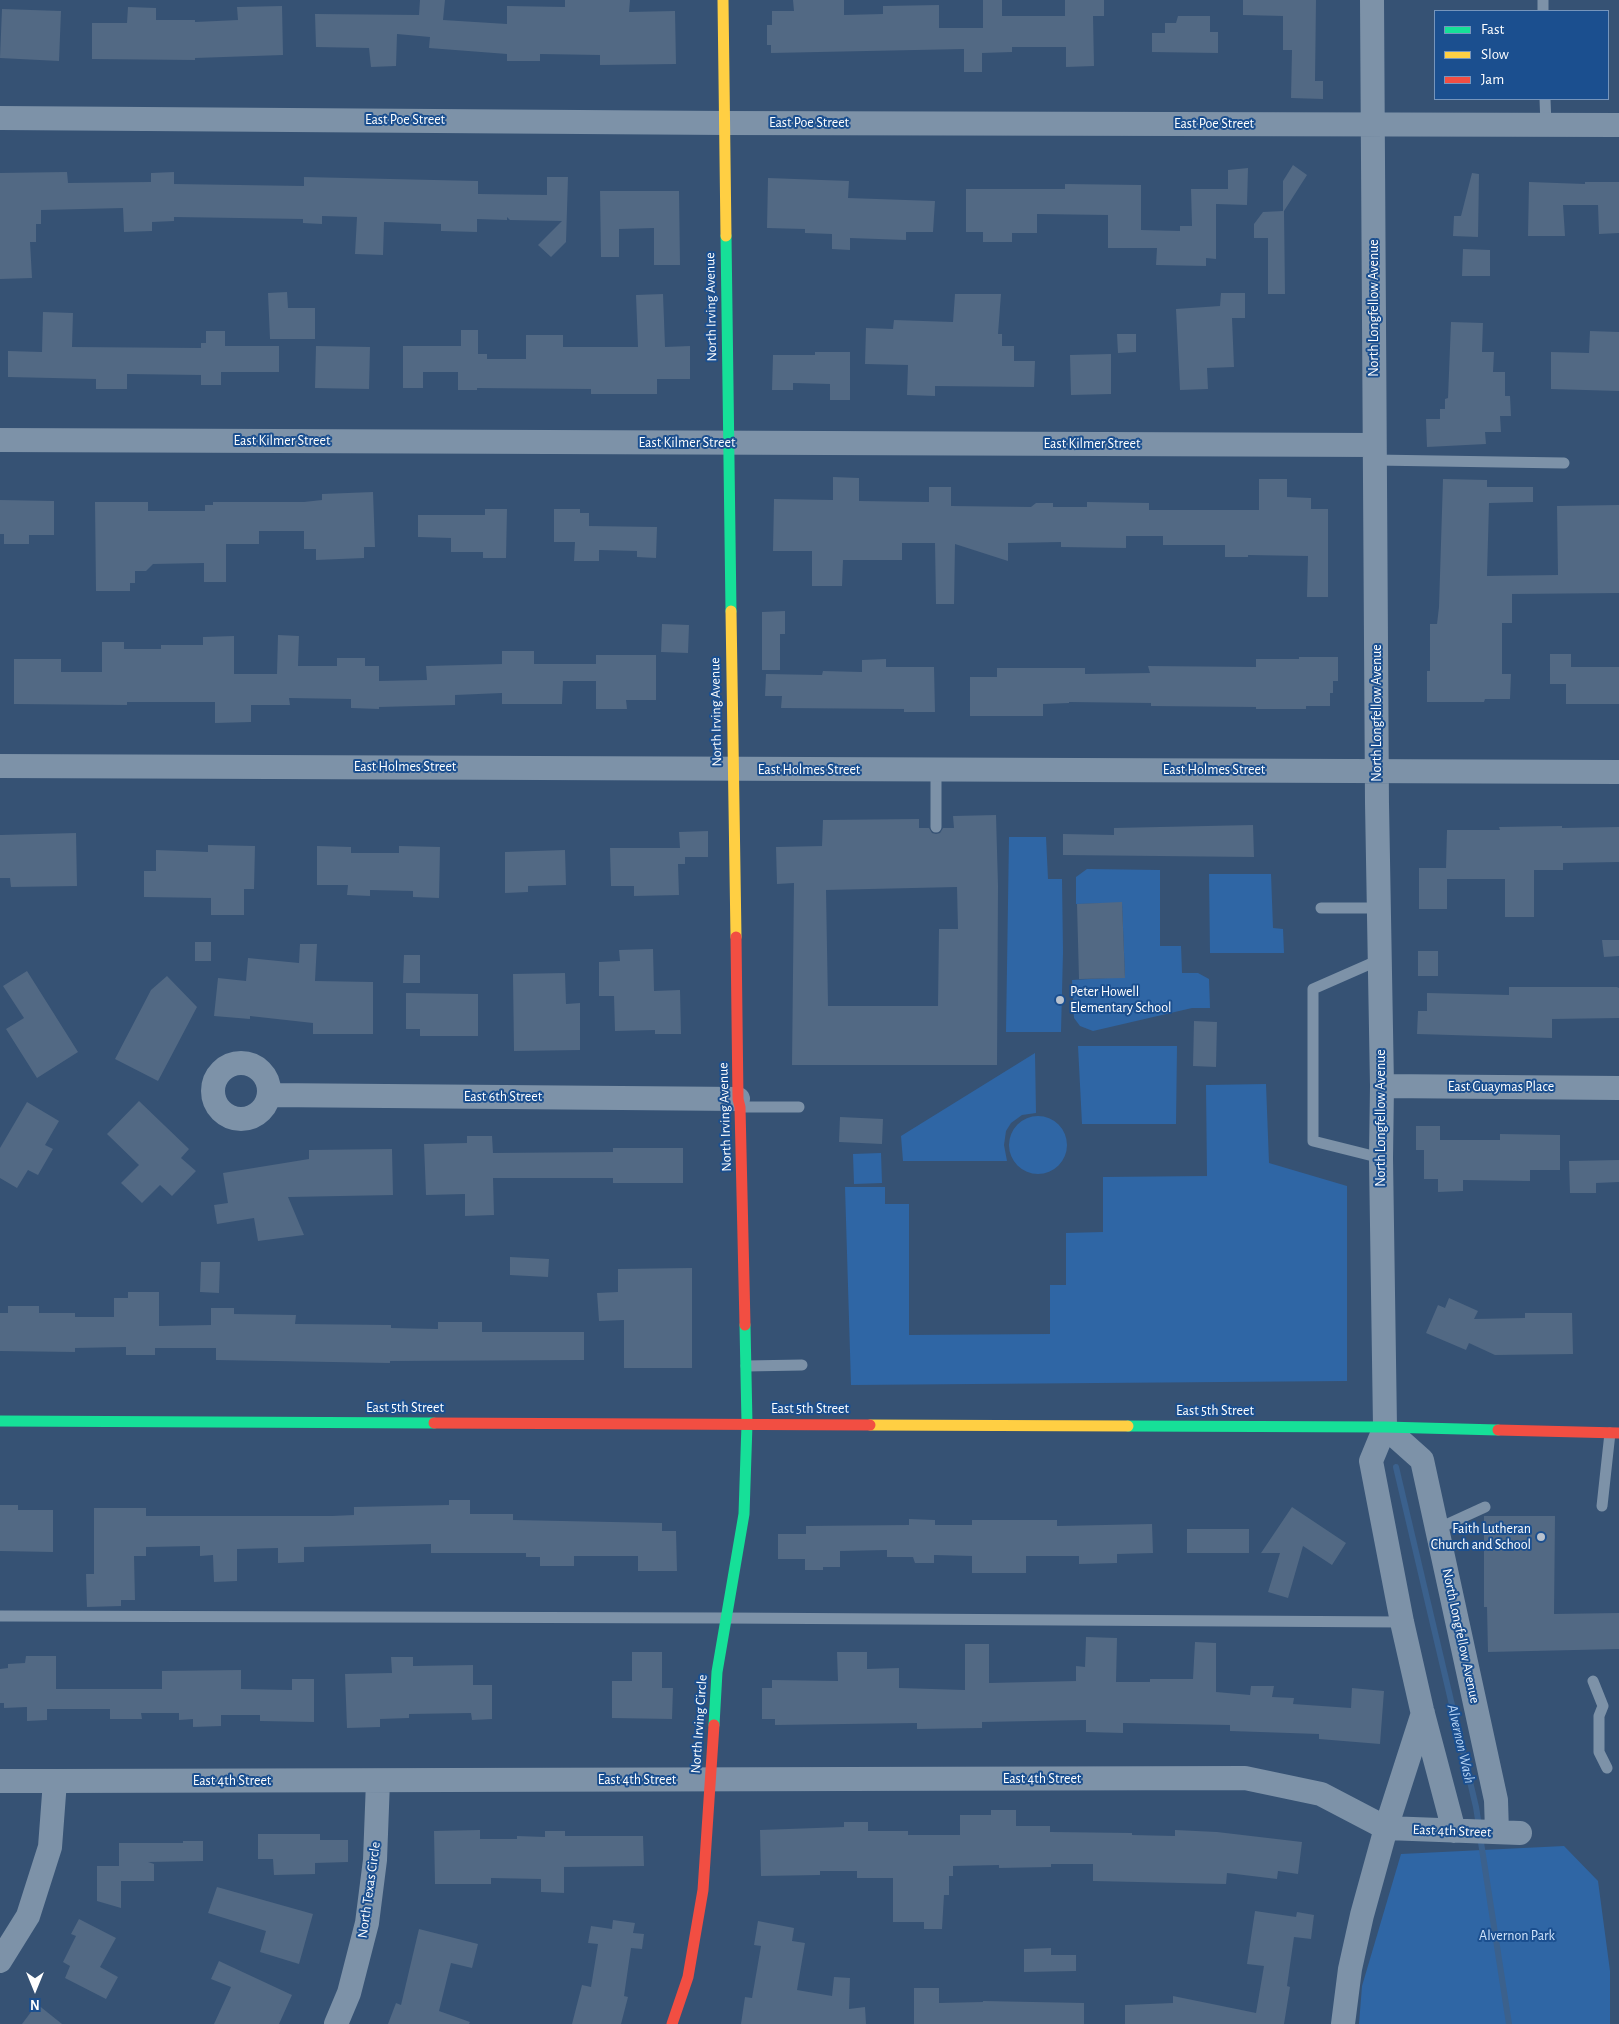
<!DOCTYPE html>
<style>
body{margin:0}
#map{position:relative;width:1619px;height:2024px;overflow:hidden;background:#365274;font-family:"Alegreya Sans",sans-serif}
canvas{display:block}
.legend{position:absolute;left:1434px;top:10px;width:175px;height:90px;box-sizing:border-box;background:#1b4f8f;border:1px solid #7695bc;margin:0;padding:6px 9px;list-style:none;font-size:15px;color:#fff}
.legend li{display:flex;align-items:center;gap:10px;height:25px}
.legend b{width:25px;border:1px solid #7695bc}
.north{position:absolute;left:10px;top:1964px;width:50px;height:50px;-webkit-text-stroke:4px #1b4f8f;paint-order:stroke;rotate:180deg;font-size:14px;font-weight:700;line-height:20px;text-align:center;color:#fff}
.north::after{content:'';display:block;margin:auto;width:18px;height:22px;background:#fff;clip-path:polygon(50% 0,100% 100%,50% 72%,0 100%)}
</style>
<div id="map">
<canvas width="1619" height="2024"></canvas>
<ul class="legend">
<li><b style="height:6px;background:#16e098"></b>Fast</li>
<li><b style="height:6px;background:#ffcf43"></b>Slow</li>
<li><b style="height:6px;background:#f24e42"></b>Jam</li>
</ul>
<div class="north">N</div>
</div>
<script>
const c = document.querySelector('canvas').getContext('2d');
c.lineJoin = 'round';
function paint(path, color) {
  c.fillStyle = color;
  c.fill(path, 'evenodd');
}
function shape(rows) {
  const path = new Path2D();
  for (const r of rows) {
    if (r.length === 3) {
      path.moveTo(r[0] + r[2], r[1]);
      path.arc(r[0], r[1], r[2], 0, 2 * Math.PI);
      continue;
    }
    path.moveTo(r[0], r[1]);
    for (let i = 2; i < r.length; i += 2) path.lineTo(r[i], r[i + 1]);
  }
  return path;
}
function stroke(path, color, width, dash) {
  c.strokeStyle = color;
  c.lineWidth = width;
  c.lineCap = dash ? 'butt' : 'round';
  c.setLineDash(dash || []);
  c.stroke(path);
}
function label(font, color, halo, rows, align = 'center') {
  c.font = font + ' "Alegreya Sans",sans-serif';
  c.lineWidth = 4;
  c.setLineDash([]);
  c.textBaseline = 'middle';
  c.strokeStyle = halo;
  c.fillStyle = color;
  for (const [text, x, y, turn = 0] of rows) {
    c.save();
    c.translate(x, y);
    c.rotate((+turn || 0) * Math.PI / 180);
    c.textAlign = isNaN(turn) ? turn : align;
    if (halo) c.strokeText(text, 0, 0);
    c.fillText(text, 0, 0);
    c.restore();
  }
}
paint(shape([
 [1009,837,1046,837,1048,879,1062,879,1063,952,1061,1032,1006,1032],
 [1087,869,1160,870,1160,946,1181,946,1182,973,1198,973,1209,979,1210,1008,1192,1008,1093,1031,1080,1026,1074,1018,1072,980,1125,977,1122,903,1076,904,1076,877],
 [1209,874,1271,874,1273,928,1283,929,1284,953,1210,953],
 [1078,1046,1177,1046,1176,1124,1082,1124],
 [1035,1053,1036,1113,1022,1115,1011,1123,1006,1131,1004,1145,1007,1161,903,1161,901,1136],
 [1266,1084,1269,1163,1347,1186,1347,1381,851,1385,845,1187,885,1187,885,1204,909,1204,909,1335,1050,1334,1050,1285,1066,1285,1066,1233,1103,1232,1103,1177,1207,1176,1206,1085],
 [1038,1145,29],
 [881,1153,882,1183,854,1184,853,1154],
 [1564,1846,1598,1881,1610,1971,1610,2024,1359,2024,1362,1986,1401,1854]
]), '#2f66a5');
stroke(shape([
 [1396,1467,1476,1807,1479,1826],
 [1480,1836,1509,2024]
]), '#3b618d', 6);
paint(shape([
 [420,0,445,0,443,20,507,24,507,6,565,7,565,0,630,0,629,12,675,11,676,64,600,65,600,55,540,54,540,61,507,61,507,54,429,48,430,37,397,34,396,66,371,67,369,48,316,47,315,14,419,15],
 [793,0,844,0,844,15,883,14,883,6,939,5,939,28,983,28,983,0,1002,0,1002,16,1065,16,1065,0,1104,0,1104,16,1093,16,1094,66,1066,67,1066,47,1012,47,1012,52,982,53,982,72,964,72,964,49,771,53,771,45,767,45,767,25,772,25,772,11,794,11],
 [1243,0,1316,0,1315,81,1323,81,1323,99,1291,98,1292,50,1283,50,1283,16,1243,15],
 [282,6,283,55,195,58,195,60,92,59,92,23,127,23,128,7,156,8,156,20,195,20,195,22,238,20,237,7],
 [2,9,61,11,59,61,0,58],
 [1178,16,1210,16,1210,32,1218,32,1218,53,1152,52,1152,33,1165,33,1165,23,1176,23],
 [1293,165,1307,175,1284,211,1285,294,1268,294,1268,238,1254,238,1254,224,1263,212,1283,211,1283,181],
 [1248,168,1247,205,1216,204,1216,259,1206,258,1206,266,1156,265,1157,248,1108,248,1108,215,1037,214,1037,233,1012,233,1012,242,983,242,983,232,966,232,966,189,1065,189,1065,184,1141,185,1141,230,1180,231,1180,226,1192,226,1191,189,1228,189,1228,170],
 [67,172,68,183,151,182,151,173,174,172,174,184,304,186,304,177,478,181,478,194,547,195,547,177,568,177,566,242,551,257,538,245,562,221,510,220,507,217,507,220,477,219,477,232,441,231,441,224,384,222,383,255,355,254,357,217,322,216,322,224,303,223,303,219,174,217,174,221,152,222,152,231,124,232,123,208,41,210,41,224,36,224,36,242,30,242,32,278,0,279,0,173],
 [1472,173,1479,174,1478,237,1453,236,1454,216,1461,216],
 [768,178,849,181,848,198,935,201,933,232,906,232,906,240,850,238,850,250,832,249,832,234,805,233,805,229,767,228],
 [1529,182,1585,184,1585,182,1619,182,1619,233,1599,234,1598,205,1563,205,1565,236,1528,236],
 [600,191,679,191,680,265,654,265,654,228,619,229,619,257,601,257],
 [1463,249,1490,250,1490,276,1462,276],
 [287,292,288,308,315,308,315,339,270,339,268,293],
 [1221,293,1245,293,1245,318,1232,318,1234,367,1207,368,1208,389,1180,390,1176,309,1220,306],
 [663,294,665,347,690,346,690,379,657,379,657,394,591,394,591,389,477,388,477,390,458,390,458,372,423,372,423,388,403,388,403,346,461,346,461,330,478,330,478,354,487,354,487,359,526,359,526,335,563,335,563,347,638,347,636,295],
 [955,294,1001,294,998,334,1002,334,1002,346,1014,346,1014,361,1035,361,1034,387,935,386,935,396,907,395,908,365,865,364,866,328,893,329,894,320,953,322],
 [43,312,73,313,72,347,201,348,201,343,206,343,206,331,225,331,225,346,279,346,279,372,221,372,221,385,201,385,201,375,127,374,127,389,96,389,96,379,8,377,8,351,42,352],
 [1451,322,1483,323,1482,352,1494,352,1493,372,1505,372,1505,396,1510,396,1511,416,1500,416,1501,432,1485,432,1486,444,1427,447,1426,419,1440,419,1440,409,1445,409,1445,399,1448,398],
 [1590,331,1619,332,1619,391,1551,389,1551,352,1589,353],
 [1117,334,1136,334,1136,352,1118,353],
 [316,346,370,347,369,389,315,388],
 [815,352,850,352,850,400,830,400,830,384,793,383,793,390,772,390,773,355,815,355],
 [1111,354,1111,394,1071,395,1070,355],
 [833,477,859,478,859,501,929,502,929,487,951,487,951,506,1031,507,1036,503,1053,503,1053,507,1087,507,1087,502,1149,503,1149,510,1259,510,1259,479,1287,479,1287,497,1311,498,1311,509,1328,509,1328,597,1307,597,1308,556,1248,555,1248,557,1225,557,1225,545,1163,545,1163,536,1126,536,1126,548,1061,547,1061,542,1008,543,1008,561,955,544,954,604,936,604,935,543,902,543,902,560,843,560,842,586,812,586,812,551,773,551,774,499,833,500],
 [1443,479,1487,480,1487,487,1533,487,1533,502,1489,503,1487,576,1558,575,1557,506,1619,505,1619,593,1512,594,1512,623,1502,623,1502,674,1511,674,1510,699,1485,699,1484,702,1427,702,1427,671,1430,671,1430,624,1437,624,1439,607],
 [373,492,375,547,364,547,364,558,316,560,316,549,304,549,304,531,259,531,259,544,226,544,226,582,204,582,204,563,153,564,146,571,135,571,135,583,130,583,130,591,96,591,95,502,148,502,148,511,205,511,205,505,213,505,213,502,304,502,322,500,322,494],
 [0,500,54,501,54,535,29,535,29,544,4,544,4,534,0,534],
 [485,509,507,509,506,558,483,558,483,552,451,552,451,538,418,537,418,515,485,515],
 [554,509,580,509,580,513,589,513,589,526,657,527,656,558,637,557,637,551,599,550,599,561,574,561,575,542,554,542],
 [785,611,785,634,780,634,780,670,762,670,762,612],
 [662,624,689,625,688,653,661,652],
 [278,635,299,636,298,666,337,666,337,658,365,658,365,666,379,666,379,681,427,680,426,666,502,664,502,651,534,651,534,664,596,664,596,655,656,655,656,700,626,700,627,709,596,709,596,681,563,681,562,704,502,704,502,693,455,695,455,705,379,707,379,709,351,708,351,699,289,698,290,705,251,705,251,722,215,723,215,702,127,702,127,705,14,704,14,659,61,659,61,672,102,672,102,642,124,642,124,649,161,649,161,645,203,645,203,637,234,636,234,674,277,674],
 [1550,654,1571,654,1571,667,1619,667,1619,704,1566,704,1566,684,1550,684],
 [1299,657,1338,657,1338,681,1333,681,1333,693,1330,693,1330,706,1306,706,1306,709,1256,709,1256,707,1151,706,1151,703,1069,702,1069,703,1043,704,1043,716,970,716,970,677,997,677,997,668,1085,668,1085,674,1150,673,1148,666,1256,667,1256,659,1299,659],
 [886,659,886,667,934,667,935,712,904,712,904,709,781,708,782,696,765,696,766,674,822,675,823,671,862,672,862,660],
 [996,815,998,886,997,1065,792,1065,794,883,777,884,776,847,822,846,823,820,919,819,919,828,929,828,932,833,936,834,940,833,943,828,954,828,953,816],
 [957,887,958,929,939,929,938,1006,828,1006,826,890],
 [1253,825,1254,857,1063,855,1063,834,1114,835,1114,828],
 [1562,826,1562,828,1619,827,1619,862,1563,863,1563,870,1534,870,1534,917,1505,917,1505,879,1447,879,1447,909,1419,909,1419,868,1446,868,1447,830,1500,830,1499,827],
 [708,831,708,857,685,857,685,864,678,864,679,895,634,896,634,886,611,886,610,848,680,848,679,832],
 [76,833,77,886,11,887,10,878,0,878,0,835],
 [208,845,255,846,254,889,244,889,244,915,211,915,211,898,144,897,144,871,156,871,156,850,208,852],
 [317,846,351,847,351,853,399,853,399,846,440,847,439,898,413,897,413,891,370,890,370,896,347,895,348,885,317,885],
 [565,850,566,885,528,886,528,892,505,893,505,852],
 [1122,902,1125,978,1079,979,1077,904],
 [1602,940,1619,940,1619,956,1604,957],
 [195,942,211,942,211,961,195,961],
 [300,944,317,944,315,981,373,982,373,1034,313,1034,313,1023,250,1016,250,1019,214,1016,218,978,246,981,248,958,299,963],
 [653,949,654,991,680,990,681,1034,655,1034,655,1030,615,1031,614,996,599,996,599,962,620,961,619,950],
 [1418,951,1438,951,1438,976,1418,976],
 [404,955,420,955,420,983,403,983],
 [27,971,78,1052,37,1078,6,1029,24,1018,3,986],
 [565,973,566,1004,580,1003,580,1050,514,1051,513,974],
 [167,976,197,1007,158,1081,115,1059,151,990],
 [1509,987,1617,987,1619,988,1619,1018,1552,1019,1552,1038,1417,1034,1418,1011,1427,1011,1427,993,1509,995],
 [406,993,478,994,478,1036,420,1036,420,1029,406,1029],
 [1194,1021,1217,1022,1216,1067,1193,1066],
 [139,1101,189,1149,181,1158,196,1171,172,1196,160,1185,142,1203,121,1183,139,1165,107,1134],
 [27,1102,59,1121,45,1145,53,1149,38,1175,28,1170,17,1188,0,1178,0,1148],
 [840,1117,883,1119,882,1144,839,1142],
 [1416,1126,1440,1126,1440,1140,1500,1140,1500,1134,1560,1135,1560,1170,1530,1170,1530,1181,1463,1180,1463,1191,1438,1192,1438,1179,1424,1179,1424,1150,1416,1150],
 [467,1136,492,1136,493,1153,613,1152,613,1148,683,1148,683,1183,613,1183,613,1178,493,1178,494,1215,465,1216,465,1194,426,1195,424,1144,467,1143],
 [392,1149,393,1195,288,1197,304,1235,258,1241,254,1218,217,1224,214,1205,228,1203,223,1173,309,1159,309,1150],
 [1619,1160,1619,1182,1596,1183,1596,1193,1570,1193,1569,1161],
 [510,1257,549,1259,548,1277,510,1275],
 [201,1262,220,1262,219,1293,200,1292],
 [692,1268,692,1368,624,1368,624,1320,599,1321,597,1293,618,1292,618,1269],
 [128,1292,159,1292,159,1326,211,1325,211,1308,234,1308,234,1314,296,1315,295,1324,391,1325,391,1328,438,1329,438,1322,482,1322,482,1332,584,1332,584,1360,390,1361,390,1363,216,1360,216,1348,155,1348,155,1355,126,1355,126,1347,75,1348,75,1352,0,1351,0,1313,8,1313,8,1306,39,1306,39,1313,75,1313,75,1317,114,1317,114,1298,128,1298],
 [1449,1298,1478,1311,1474,1319,1525,1318,1525,1313,1572,1313,1573,1354,1495,1355,1469,1343,1466,1350,1426,1333,1438,1305,1445,1308],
 [449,1500,470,1500,470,1514,513,1514,513,1520,662,1523,662,1531,676,1531,677,1571,638,1571,638,1556,574,1556,574,1566,540,1566,540,1557,526,1557,526,1553,431,1553,431,1544,304,1547,304,1562,278,1563,278,1548,237,1549,237,1581,214,1582,213,1555,200,1556,200,1546,146,1547,146,1556,134,1556,135,1600,121,1600,121,1606,87,1607,86,1574,94,1574,94,1508,146,1508,146,1516,332,1516,354,1515,354,1507,449,1505],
 [0,1505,18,1505,18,1510,53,1510,53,1552,0,1551],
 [1292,1507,1346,1543,1332,1565,1303,1546,1288,1598,1268,1592,1280,1553,1261,1553],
 [1484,1516,1555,1516,1554,1614,1619,1613,1619,1649,1488,1652,1487,1607,1484,1607],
 [909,1519,935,1520,935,1525,972,1525,972,1520,1057,1520,1057,1526,1152,1524,1153,1553,1117,1554,1117,1563,1079,1564,1079,1556,1026,1556,1026,1573,972,1573,972,1556,934,1555,934,1563,915,1563,913,1557,887,1557,887,1550,840,1551,840,1567,823,1567,823,1570,805,1570,805,1559,778,1559,778,1534,806,1534,806,1526,909,1525],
 [1187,1529,1249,1529,1249,1553,1187,1553],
 [1086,1637,1117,1638,1116,1682,1150,1682,1150,1679,1193,1679,1195,1642,1216,1643,1216,1692,1250,1695,1251,1686,1274,1686,1272,1697,1294,1698,1293,1704,1351,1708,1352,1688,1384,1691,1380,1744,1319,1739,1319,1734,1230,1731,1230,1725,1123,1723,1123,1733,1086,1732,1086,1720,982,1722,982,1728,917,1729,917,1723,775,1725,775,1719,762,1719,762,1688,772,1688,772,1680,838,1681,837,1652,867,1652,867,1669,899,1668,899,1688,965,1690,965,1644,989,1644,989,1683,1076,1681,1076,1666,1085,1667],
 [632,1652,662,1652,662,1688,673,1688,672,1719,612,1718,612,1681,632,1681],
 [26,1656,56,1656,56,1689,162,1689,162,1671,241,1670,241,1689,292,1690,292,1679,314,1679,314,1722,260,1721,260,1715,221,1715,221,1726,193,1727,193,1719,179,1720,179,1713,141,1713,142,1719,110,1719,110,1709,47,1709,47,1720,27,1721,27,1707,4,1708,4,1703,0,1703,0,1669,8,1668,8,1664,25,1663],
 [391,1657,413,1657,413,1666,473,1665,473,1685,492,1685,492,1719,472,1720,471,1713,409,1714,409,1718,380,1719,380,1727,347,1728,345,1674,392,1673],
 [991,1810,1016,1810,1016,1826,1050,1826,1050,1832,1132,1833,1132,1835,1175,1836,1175,1830,1217,1832,1302,1842,1298,1874,1278,1871,1277,1879,1227,1873,1226,1884,1093,1881,1093,1864,1051,1864,1051,1867,999,1868,999,1865,953,1866,953,1876,949,1876,949,1895,944,1895,942,1929,924,1929,924,1922,893,1922,893,1878,857,1878,857,1871,820,1871,820,1875,761,1876,760,1830,844,1827,844,1822,868,1822,868,1831,908,1831,908,1835,960,1835,960,1815,991,1815],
 [480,1830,480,1839,517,1839,517,1836,545,1837,545,1831,565,1831,565,1836,643,1836,644,1866,564,1867,564,1893,541,1892,541,1879,491,1878,491,1884,435,1884,434,1831],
 [258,1834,320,1834,320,1840,348,1840,348,1862,315,1863,315,1874,274,1875,273,1859,258,1859],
 [183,1841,203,1841,203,1861,148,1862,154,1864,154,1881,121,1881,121,1908,97,1901,97,1866,119,1866,119,1843,183,1843],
 [217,1887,313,1914,299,1964,260,1952,266,1931,208,1913],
 [1255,1911,1296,1917,1297,1912,1314,1915,1311,1939,1294,1937,1287,1986,1290,1987,1284,2024,1125,2024,1125,2005,1173,2003,1173,1996,1256,2013,1264,1966,1247,1964],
 [79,1919,116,1938,100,1967,118,1977,106,1999,65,1978,70,1966,63,1962,76,1936,71,1934],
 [613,1920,635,1923,633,1933,644,1934,642,1949,631,1948,624,1996,628,1997,621,2024,572,2024,582,1985,591,1987,598,1944,588,1943,591,1926,612,1929],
 [758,1921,794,1928,792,1941,805,1943,797,1990,832,1996,834,1977,850,1978,849,2009,865,2007,866,2024,741,2024,745,1997,752,1998,761,1946,754,1945],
 [419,1929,478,1944,472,1968,451,1963,439,2011,470,2022,469,2024,388,2024,396,2003,401,2005],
 [1051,1948,1051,1955,1076,1955,1076,1971,1024,1972,1024,1949],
 [219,1961,292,1995,279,2024,214,2024,231,1987,211,1979],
 [914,1988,939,1988,939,2003,983,2002,983,2001,1084,2003,1084,2024,914,2024],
 [37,2004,62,2024,22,2024]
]), '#526984');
stroke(shape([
 [1543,11,1543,0],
 [1545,99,1546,125],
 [1375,460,1564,463],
 [936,770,936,827],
 [1321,908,1379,908],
 [1379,960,1313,989,1313,1141,1381,1158],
 [740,1107,799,1107],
 [746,1366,802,1365],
 [1602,1506,1610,1433],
 [1437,1529,1485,1507],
 [0,1616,726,1618,1402,1622],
 [1593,1681,1603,1706,1599,1716,1599,1752,1607,1768]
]), '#7d92a8', 11);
stroke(shape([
 [1372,0,1377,803,1382,1086,1381,1158,1385,1427,1371,1461,1402,1622,1422,1710,1454,1831],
 [0,118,725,123,1619,125],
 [0,440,1374,445],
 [0,766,1619,772],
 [241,1091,28],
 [1382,1086,1619,1088],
 [269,1095,738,1099],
 [1385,1427,1422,1460,1496,1800,1497,1832],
 [0,1781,55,1781],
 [0,1961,28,1916,50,1847,55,1781,1245,1778,1321,1794,1386,1828,1520,1833],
 [336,2024,349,1993,367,1923,375,1860,378,1781],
 [1343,2024,1350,1969,1362,1915,1386,1828,1423,1713]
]), '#7d92a8', 24);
stroke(shape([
 [726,236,731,611],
 [0,1421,434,1423],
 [1128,1426,1385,1427,1498,1430],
 [714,1725,717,1672,744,1514,747,1424,745,1325]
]), '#16e098', 11);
stroke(shape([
 [723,0,726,236],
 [731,611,736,937],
 [870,1425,1128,1426]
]), '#ffcf43', 11);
stroke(shape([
 [736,937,738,1099,740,1107,745,1325],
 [434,1423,870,1425],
 [1498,1430,1619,1433],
 [672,2024,688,1977,703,1890,714,1725]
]), '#f24e42', 11);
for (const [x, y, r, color] of [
 [1060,1000,5,"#b9c2ce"],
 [1541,1537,5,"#b9c2ce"]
]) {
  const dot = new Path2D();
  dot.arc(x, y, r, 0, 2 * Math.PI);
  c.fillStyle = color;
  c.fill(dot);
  stroke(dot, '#1b4f8f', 2);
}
label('14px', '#fff', '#1b4f8f', [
 ["East Poe Street",405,120],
 ["East Poe Street",809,123],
 ["East Poe Street",1214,124],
 ["North Irving Avenue",711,307,-91],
 ["North Longfellow Avenue",1374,308,-90],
 ["East Kilmer Street",282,441],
 ["East Kilmer Street",687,443],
 ["East Kilmer Street",1092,444],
 ["North Irving Avenue",716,712,-91],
 ["North Longfellow Avenue",1377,713,-90],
 ["East Holmes Street",405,767],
 ["East Holmes Street",809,770],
 ["East Holmes Street",1214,770],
 ["East Guaymas Place",1501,1087],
 ["East 6th Street",503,1097],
 ["North Irving Avenue",725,1117,-92],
 ["North Longfellow Avenue",1381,1118,-90],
 ["East 5th Street",405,1408],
 ["East 5th Street",810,1409],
 ["East 5th Street",1215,1411],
 ["North Longfellow Avenue",1461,1636,78],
 ["North Irving Circle",699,1724,-86],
 ["East 4th Street",1042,1779],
 ["East 4th Street",637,1780],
 ["East 4th Street",232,1781],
 ["East 4th Street",1452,1831,2],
 ["North Texas Circle",369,1890,-82]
]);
label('14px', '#fff', '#1b4f8f', [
 ["Peter Howell",1070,992],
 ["Elementary School",1070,1008],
 ["Faith Lutheran",1531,1529,"right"],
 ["Church and School",1531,1545,"right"]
], 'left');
label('14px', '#cfe3fa', '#1b4f8f', [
 ["Alvernon Park",1517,1936]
]);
label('italic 15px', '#b5d3f5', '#1b4f8f', [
 ["Alvernon Wash",1461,1744,77]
]);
</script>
